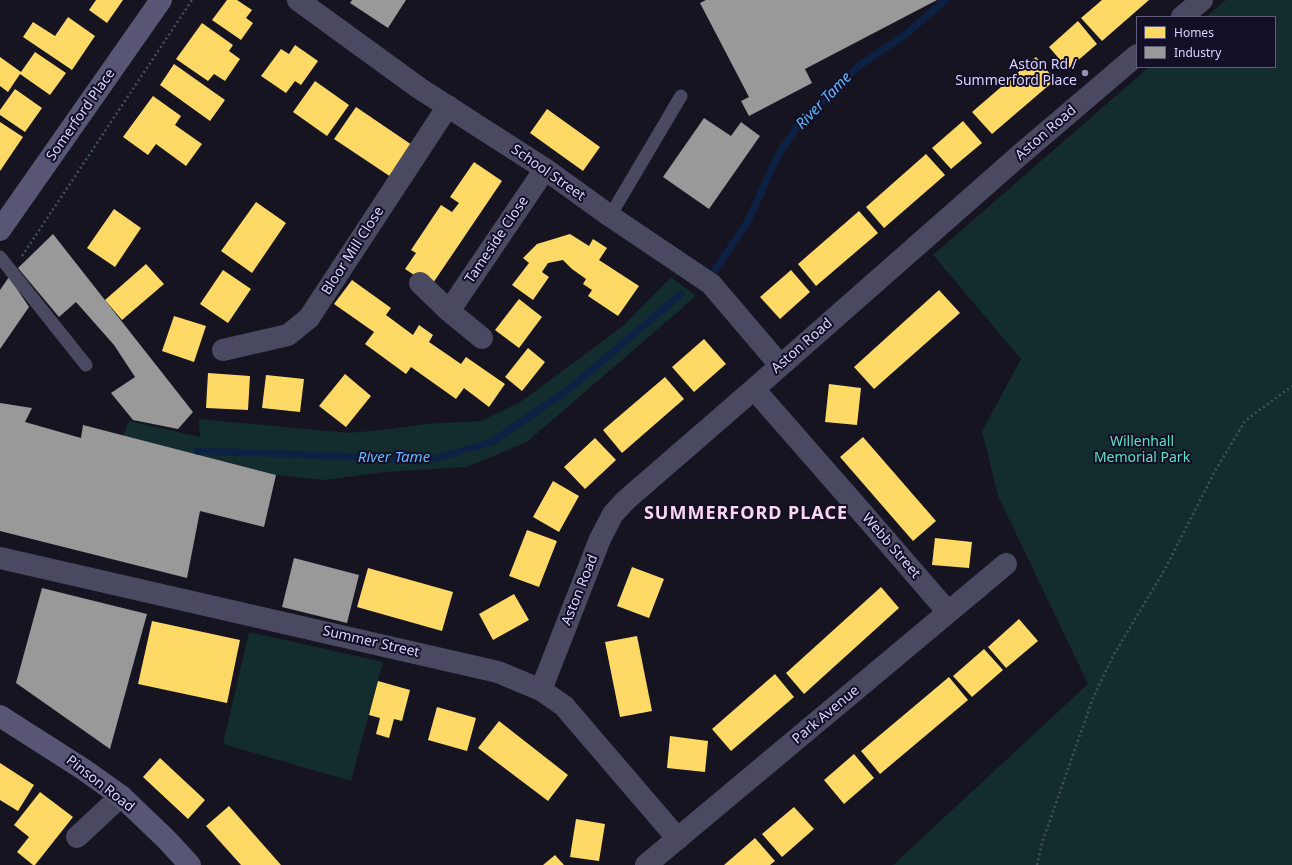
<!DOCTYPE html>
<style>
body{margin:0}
#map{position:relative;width:1292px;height:865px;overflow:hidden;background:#161421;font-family:"Noto Sans",sans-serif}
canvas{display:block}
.legend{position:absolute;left:1136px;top:16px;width:140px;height:52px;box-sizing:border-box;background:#130f26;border:1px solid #625e7d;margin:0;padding:5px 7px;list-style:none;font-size:12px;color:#d9d4ff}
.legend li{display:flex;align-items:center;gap:8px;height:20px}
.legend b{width:20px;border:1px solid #625e7d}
</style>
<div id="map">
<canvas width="1292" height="865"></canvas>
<ul class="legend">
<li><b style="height:11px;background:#ffd966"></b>Homes</li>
<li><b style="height:11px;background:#999"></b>Industry</li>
</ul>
</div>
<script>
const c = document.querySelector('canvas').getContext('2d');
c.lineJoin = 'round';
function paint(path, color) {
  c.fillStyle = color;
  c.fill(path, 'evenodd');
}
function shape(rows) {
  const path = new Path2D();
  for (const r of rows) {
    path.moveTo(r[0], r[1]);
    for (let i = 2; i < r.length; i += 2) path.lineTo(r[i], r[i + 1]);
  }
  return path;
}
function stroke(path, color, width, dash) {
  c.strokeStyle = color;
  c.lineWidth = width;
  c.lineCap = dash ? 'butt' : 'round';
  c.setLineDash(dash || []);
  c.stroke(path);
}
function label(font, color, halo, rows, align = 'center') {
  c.font = font + ' "Noto Sans",sans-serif';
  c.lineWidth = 4;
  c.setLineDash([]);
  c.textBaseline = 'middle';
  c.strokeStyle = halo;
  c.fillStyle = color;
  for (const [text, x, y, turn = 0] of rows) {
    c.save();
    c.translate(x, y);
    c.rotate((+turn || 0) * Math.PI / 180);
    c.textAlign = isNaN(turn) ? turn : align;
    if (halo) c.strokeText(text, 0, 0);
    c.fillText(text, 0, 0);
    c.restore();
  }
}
paint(shape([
 [1226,0,1292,0,1292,865,893,865,1088,684,998,496,982,431,1021,359,933,255,1149,67,1275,67,1275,17,1206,17],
 [671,277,696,296,527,442,467,467,384,472,324,480,276,475,123,436,129,421,200,437,199,419,349,433,390,429,426,424,481,421,519,403,623,326],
 [249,632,383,662,351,781,223,744]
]), '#132c2d');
paint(shape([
 [96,0,123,0,107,23,89,10],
 [227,0,237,0,252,10,246,18,253,23,241,40,212,20],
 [1102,0,1149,0,1102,41,1081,18],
 [68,17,95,36,72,70,23,37,33,22,55,36],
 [1078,21,1097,44,1068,69,1049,47],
 [202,23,233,45,229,51,240,59,225,81,214,74,208,81,176,59],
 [295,45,318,61,301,85,295,81,286,93,261,76,281,49,289,54],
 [35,52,66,73,50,95,20,74,8,92,0,86,0,57,21,72],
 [1036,57,1055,80,992,134,972,112],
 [174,64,225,100,210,121,160,85],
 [315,81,349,105,327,136,293,112],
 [15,89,42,108,25,132,0,115,0,110],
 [153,96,181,116,175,125,202,144,186,166,156,144,148,155,123,137],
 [356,107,412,145,391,177,334,139],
 [547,109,600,147,583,171,530,133],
 [963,121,982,143,951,169,932,148],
 [0,122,23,137,0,171],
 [926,154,945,175,884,228,866,207],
 [474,162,502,181,431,286,405,269,416,253,411,250,441,205,452,212,459,203,450,197],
 [256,202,286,223,252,273,221,251],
 [114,209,141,228,115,267,87,248],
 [859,211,878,233,816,286,798,264],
 [570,234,589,246,593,239,607,248,599,260,639,286,618,316,588,296,592,290,583,284,586,279,572,269,563,260,548,263,542,272,549,277,533,300,512,285,529,263,523,258,537,244],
 [146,264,164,284,122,320,105,300],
 [223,270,251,289,228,323,200,304],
 [791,270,810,292,780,319,760,297],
 [352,280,391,308,386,315,413,335,419,325,433,335,429,342,461,364,466,357,505,384,489,407,464,388,456,399,411,367,406,374,365,344,374,332,334,304],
 [939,290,960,313,874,389,854,367],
 [519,299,542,317,519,348,495,330],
 [174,316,206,326,194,362,162,351],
 [704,339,726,364,694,392,672,367],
 [528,348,545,362,522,391,505,377],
 [208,373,250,376,248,410,206,408],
 [345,374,371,396,346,427,319,406],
 [266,375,304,379,300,412,262,408],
 [665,377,684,399,622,453,603,430],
 [829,384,861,388,857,425,825,422],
 [863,437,936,521,913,541,840,457],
 [595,438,616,460,585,489,564,467],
 [553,481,579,496,559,532,533,517],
 [527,530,557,541,539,587,509,576],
 [935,538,972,542,969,568,932,565],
 [632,567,664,579,649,618,617,606],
 [368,568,453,592,442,631,357,607],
 [881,587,899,608,804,694,786,673],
 [514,594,529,620,493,640,479,614],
 [1019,619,1038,641,1006,668,988,647],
 [152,621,240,640,227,703,138,684],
 [637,636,652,711,620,717,605,642],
 [984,649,1003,670,972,697,953,676],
 [775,674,794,697,731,751,712,729],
 [949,677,968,700,880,774,861,751],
 [378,681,410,690,402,721,394,719,389,738,376,734,380,718,369,715],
 [437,707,476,718,467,751,428,740],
 [499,721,568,775,548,801,478,748],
 [670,736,708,741,705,772,667,768],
 [854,754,874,778,844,804,824,780],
 [160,758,205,800,188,819,143,777],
 [0,763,34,785,18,811,0,800],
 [40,792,73,817,35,865,33,865,17,852,29,837,14,825],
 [229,806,281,865,241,865,206,826],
 [794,807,814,829,782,857,762,834],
 [576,819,605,824,599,861,570,857],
 [755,838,775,861,770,865,724,865],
 [555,855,564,865,543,865]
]), '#ffd966');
paint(shape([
 [352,0,406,0,388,28,350,3],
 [706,0,937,0,805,69,812,83,749,116,741,101,749,97,700,3],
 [704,118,731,136,741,122,760,136,709,209,663,177],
 [53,234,193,412,178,429,133,420,111,393,135,377,114,345,76,302,59,317,18,268],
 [9,277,29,307,0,349,0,290],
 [0,403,32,408,25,422,81,438,83,425,276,475,264,527,200,511,187,578,0,531],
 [294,558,359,575,347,623,282,607],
 [42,588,147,614,110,749,16,683]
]), '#999');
stroke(shape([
 [713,273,748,221,777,157,800,122,860,65,905,35,945,0],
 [197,451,337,456,427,461,492,442,569,389,681,294]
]), '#0d2144', 7);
stroke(shape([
 [22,256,192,0],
 [1037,865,1042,843,1093,698,1113,656,1165,569,1215,471,1245,421,1292,386]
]), '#44505f', 2.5, [2, 3]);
stroke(shape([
 [610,216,681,96],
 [0,257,86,365]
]), '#4a4962', 13);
stroke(shape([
 [298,0,419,88,545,169,610,216,711,284,780,365],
 [1182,17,1202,0],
 [420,283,449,311,482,338],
 [449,311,545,169],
 [223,350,288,335,309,318,448,106],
 [754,389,859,509,948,612],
 [0,558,498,672,541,690,564,706,678,839],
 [541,690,600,539,613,514,626,500,754,389,1021,154,1137,55],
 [77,837,121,796],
 [646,865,1006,564]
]), '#4a4962', 22);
stroke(shape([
 [0,230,161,0],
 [0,716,83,769,121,796,166,839,190,865]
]), '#575674', 22);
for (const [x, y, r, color] of [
 [1085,73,4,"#9591b1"]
]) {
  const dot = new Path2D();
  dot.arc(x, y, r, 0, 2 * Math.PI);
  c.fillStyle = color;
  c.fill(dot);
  stroke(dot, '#130f26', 1.5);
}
label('14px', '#d9d4ff', '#130f26', [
 ["Aston Rd /",1077,65],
 ["Summerford Place",1077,81]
], 'right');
label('14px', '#d9d4ff', '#130f26', [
 ["Somerford Place",81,115,-55],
 ["Aston Road",1046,133,-41],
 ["School Street",548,173,35],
 ["Tameside Close",497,240,-56],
 ["Bloor Mill Close",353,251,-57],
 ["Aston Road",802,346,-41],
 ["Webb Street",891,546,49],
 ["Aston Road",580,590,-68],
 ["Summer Street",371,642,13],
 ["Park Avenue",826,715,-40],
 ["Pinson Road",100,784,38]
]);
label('14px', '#5fe0c0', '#130f26', [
 ["Willenhall",1142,442],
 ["Memorial Park",1142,458]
]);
label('italic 15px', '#62b6ff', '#130f26', [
 ["River Tame",824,101,-46],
 ["River Tame",394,458]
]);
c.letterSpacing = '1px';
label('bold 18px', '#ffd6f0', '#130f26', [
 ["SUMMERFORD PLACE",746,514]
]);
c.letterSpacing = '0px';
</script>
